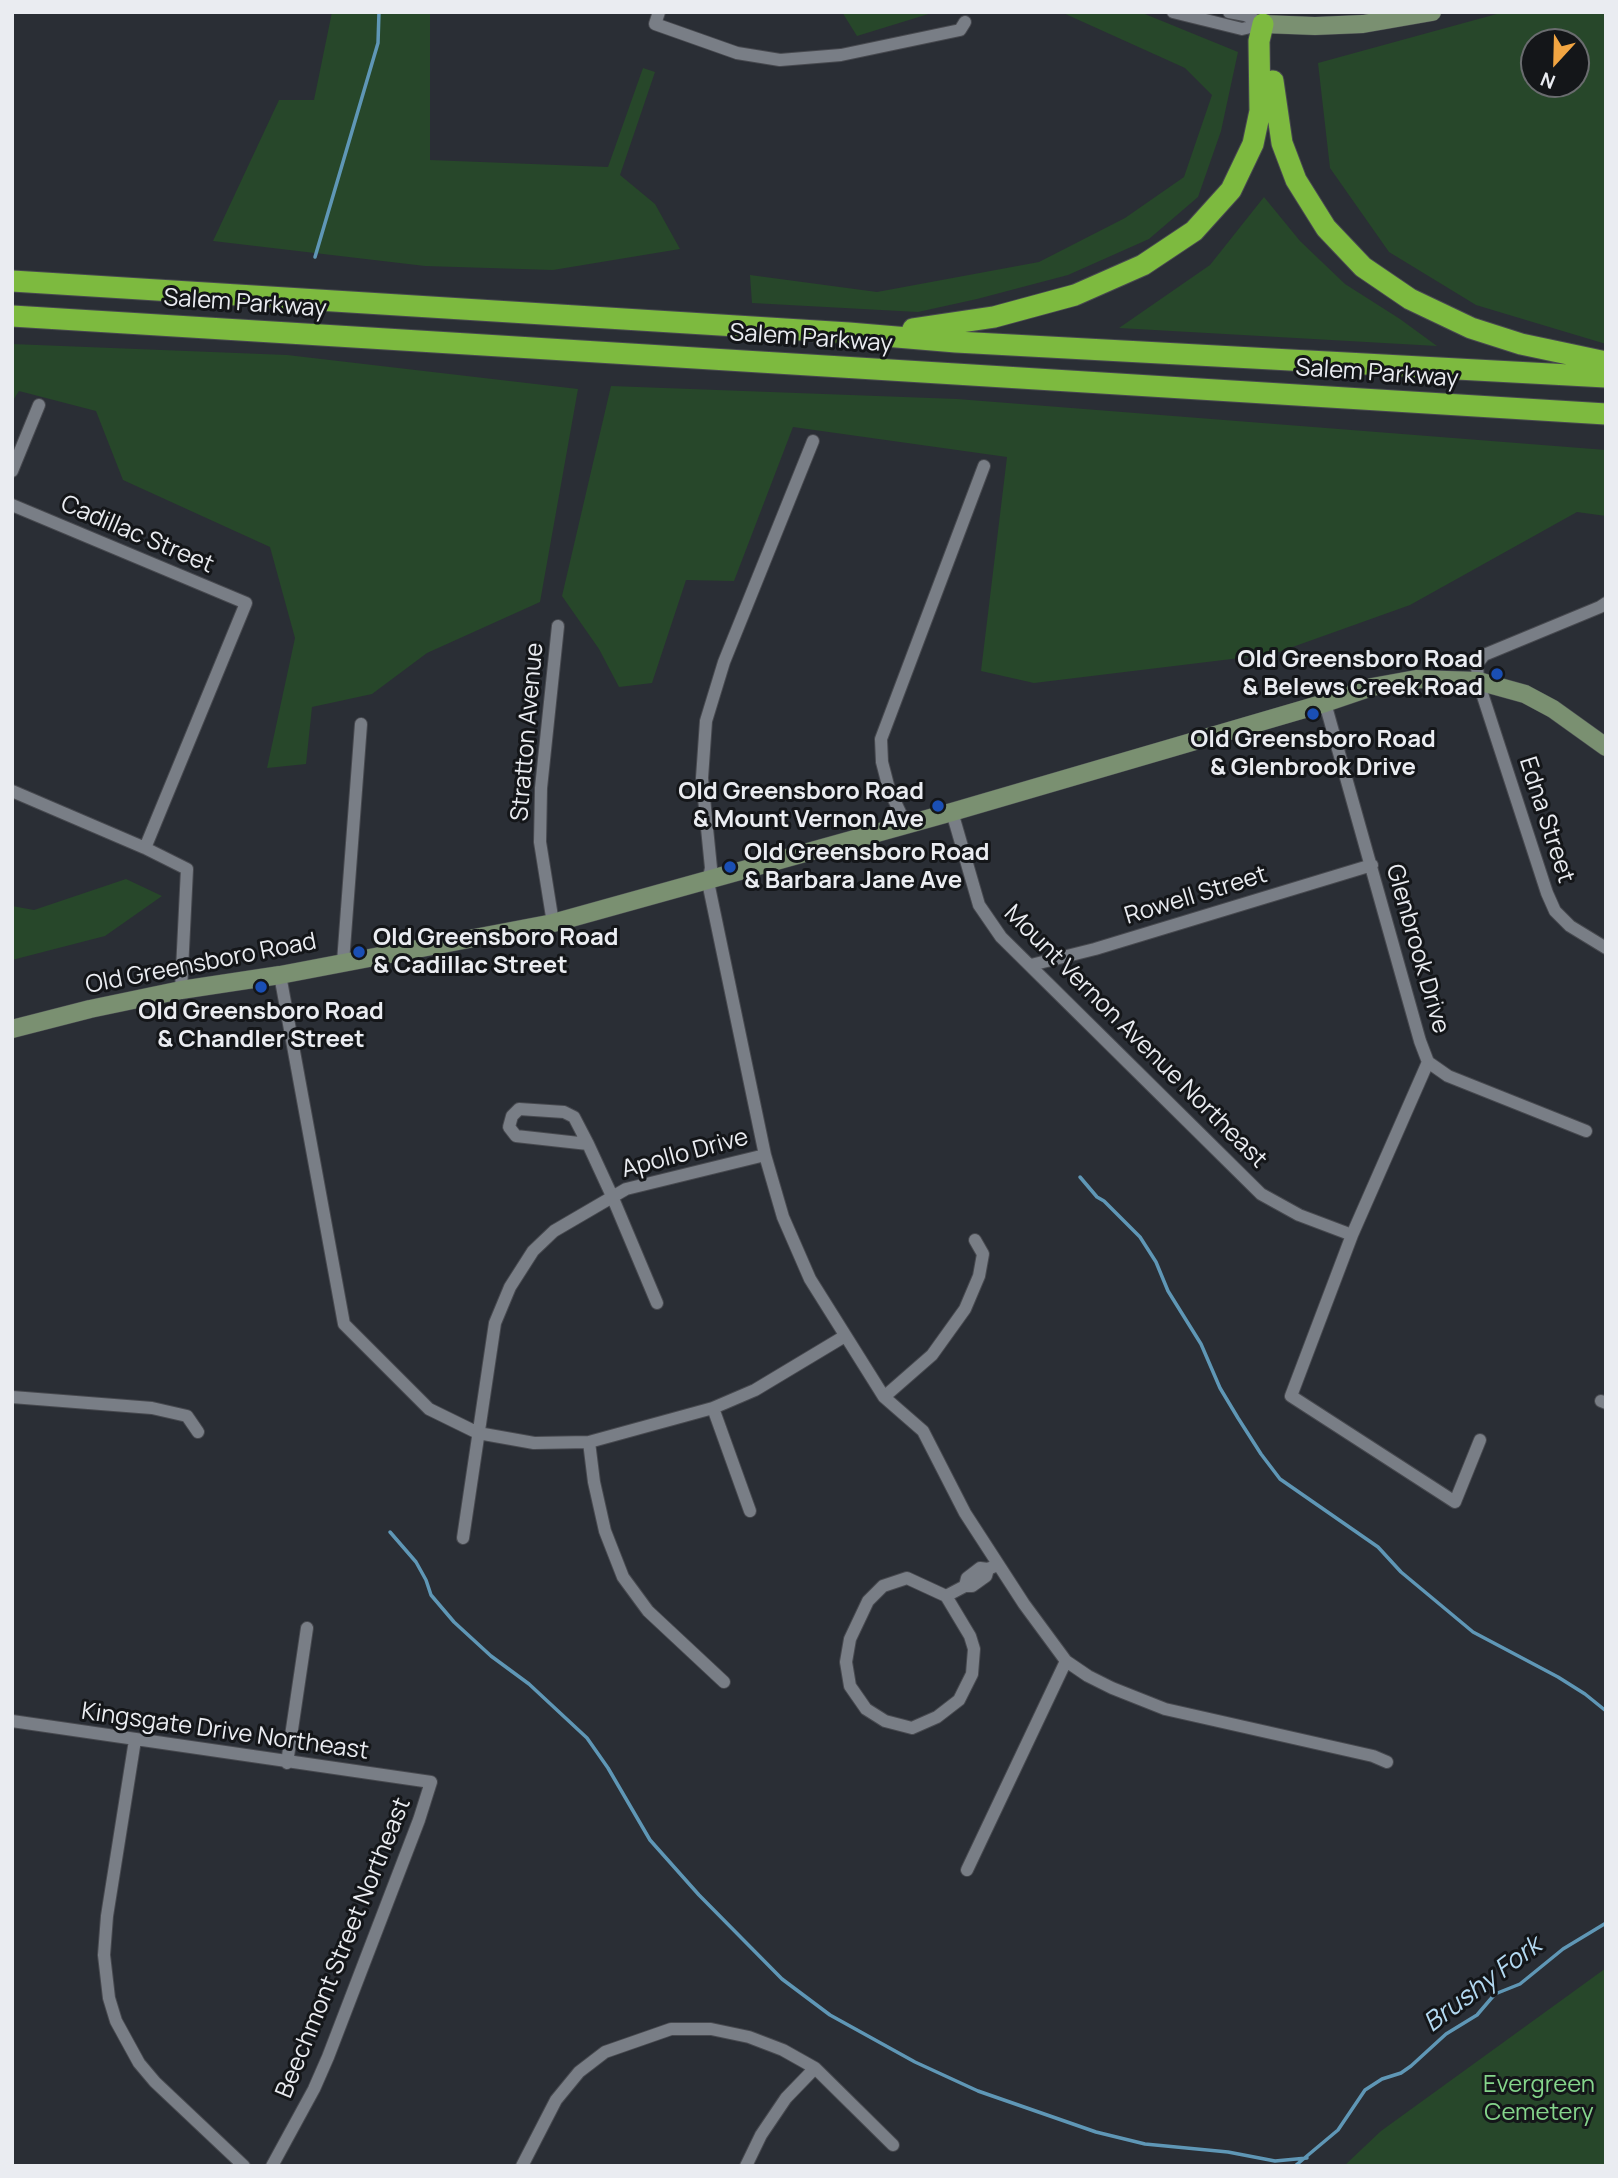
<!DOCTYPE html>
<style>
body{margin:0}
#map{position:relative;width:1618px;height:2178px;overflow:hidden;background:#2a2e35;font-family:Manrope,sans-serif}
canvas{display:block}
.frame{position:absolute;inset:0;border:14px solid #eaecf1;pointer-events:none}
.north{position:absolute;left:1520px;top:28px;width:70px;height:70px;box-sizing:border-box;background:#141619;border:2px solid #6a6c6f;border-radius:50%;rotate:202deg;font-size:19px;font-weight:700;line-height:28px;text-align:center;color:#eaecf1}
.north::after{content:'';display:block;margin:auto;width:24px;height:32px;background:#f2a542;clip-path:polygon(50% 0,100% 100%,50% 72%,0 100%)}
</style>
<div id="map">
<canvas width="1618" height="2178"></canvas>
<div class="frame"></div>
<div class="north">N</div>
</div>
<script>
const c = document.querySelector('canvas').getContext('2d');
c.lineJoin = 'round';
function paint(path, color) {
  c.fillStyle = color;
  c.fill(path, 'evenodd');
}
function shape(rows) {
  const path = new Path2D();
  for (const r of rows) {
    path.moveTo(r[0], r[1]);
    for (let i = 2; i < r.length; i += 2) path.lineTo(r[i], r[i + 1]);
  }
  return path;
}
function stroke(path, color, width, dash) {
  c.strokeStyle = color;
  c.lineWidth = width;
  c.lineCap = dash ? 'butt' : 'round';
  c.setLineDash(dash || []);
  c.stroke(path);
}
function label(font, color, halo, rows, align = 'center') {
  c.font = font + ' Manrope,sans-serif';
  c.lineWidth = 6;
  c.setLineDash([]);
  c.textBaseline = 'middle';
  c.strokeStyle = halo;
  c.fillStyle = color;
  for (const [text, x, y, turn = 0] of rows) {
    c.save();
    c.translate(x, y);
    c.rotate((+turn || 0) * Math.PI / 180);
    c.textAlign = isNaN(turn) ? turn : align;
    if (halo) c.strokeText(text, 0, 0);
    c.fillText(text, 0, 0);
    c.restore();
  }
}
paint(shape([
 [332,12,430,12,430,160,608,167,643,68,655,72,620,175,655,204,680,249,553,270,425,266,213,241,279,100,314,100],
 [842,12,935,12,857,36],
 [1061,12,1140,12,1238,52,1221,131,1198,197,1149,239,1068,275,977,299,918,312,752,303,750,275,877,292,1039,262,1125,218,1184,177,1212,95,1185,68],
 [1504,12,1606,12,1606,344,1476,305,1389,252,1330,168,1318,63],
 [1576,42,1576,84,1534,84,1534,42],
 [1264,197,1300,241,1345,284,1400,319,1437,346,1119,328,1210,265],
 [12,344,287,355,578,389,540,602,427,653,372,694,312,707,306,764,267,768,295,638,270,547,123,480,96,411,19,391,12,402],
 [611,386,957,399,1606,450,1606,516,1577,512,1410,605,1273,654,1034,683,981,671,1007,457,793,427,734,581,686,580,652,683,619,687,599,649,562,596],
 [126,879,162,896,105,936,12,960,12,906,34,910],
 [1606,1968,1606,2166,1344,2166,1381,2131]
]), '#27472a');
stroke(shape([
 [315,257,378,43,379,12],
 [1080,1177,1097,1197,1104,1201,1140,1237,1156,1262,1168,1291,1201,1344,1220,1388,1238,1418,1261,1454,1280,1479,1378,1547,1401,1572,1473,1632,1558,1677,1585,1694,1606,1711],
 [390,1532,416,1562,426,1580,431,1595,454,1622,491,1656,529,1684,587,1738,608,1768,650,1840,699,1895,782,1979,830,2015,915,2062,978,2091,1096,2132,1145,2144,1228,2152,1275,2161,1307,2158],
 [1295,2166,1338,2130,1365,2090,1382,2079,1401,2073,1411,2066,1446,2034,1477,2015,1495,1994,1520,1984,1563,1949,1606,1923]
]), '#5f97b6', 3.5);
const street = shape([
 [659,12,655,24,737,53,780,60,841,55,960,30,965,22],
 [1173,12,1242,29,1263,24],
 [1229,12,1245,15,1263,24],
 [813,441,724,662,706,721,702,778,711,868,708,882,765,1155,783,1217,810,1279,884,1397,923,1431,965,1513,1024,1604,1066,1661,1088,1676,1112,1688,1165,1709,1373,1756,1387,1762],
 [12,471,39,405],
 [12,505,246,603,145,848],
 [1606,603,1600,607,1484,655,1477,664,1478,681,1547,893,1555,911,1570,926,1606,948],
 [1325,703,1420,1041,1428,1062,1352,1235,1291,1396,1455,1502,1480,1440],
 [12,791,145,848,187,869,181,990],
 [952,812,979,905,1001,937,1261,1194,1299,1215,1352,1235],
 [906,825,889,789,882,762,881,739,984,466],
 [553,923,540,842,541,788,558,626],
 [343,962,361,724],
 [1031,965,1095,949,1372,865],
 [280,975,344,1324,429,1409,478,1433,534,1443,589,1442,713,1408,755,1390,845,1336],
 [1428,1062,1448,1076,1586,1131],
 [588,1144,516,1136,509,1127,512,1116,519,1109,564,1112,574,1117,588,1144,612,1196,657,1303],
 [12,1397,152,1408,187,1416,198,1432],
 [884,1397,932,1355,965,1309,979,1276,983,1254,975,1240],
 [1601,1401,1606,1403],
 [713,1408,750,1511],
 [589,1442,594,1482,605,1531,623,1577,648,1611,724,1682],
 [463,1538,495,1323,510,1287,533,1251,554,1231,626,1189,765,1155],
 [965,1586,967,1578,980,1568,988,1569,995,1566],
 [946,1596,970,1636,974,1649,972,1674,959,1700,937,1717,912,1728,885,1721,866,1709,850,1686,846,1662,850,1639,868,1601,883,1586,907,1578,946,1596,965,1586,972,1586,986,1576,988,1569],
 [12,1721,431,1782,419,1820,328,2057,314,2089,272,2166],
 [135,1740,107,1916,104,1955,109,1998,116,2021,139,2063,155,2082,244,2166],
 [287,1763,307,1628],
 [967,1870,1066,1661],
 [522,2166,556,2100,579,2072,605,2052,671,2029,711,2029,749,2037,783,2050,815,2068,893,2145],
 [746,2166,761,2135,786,2098,815,2068]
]);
const secondary = shape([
 [1263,24,1315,26,1363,24,1432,12],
 [12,1029,90,1009,181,990,280,975,553,923,952,812,1325,703,1372,687,1416,679,1478,681,1525,694,1553,709,1606,747]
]);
const highway = shape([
 [1273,81,1282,143,1296,180,1326,228,1363,267,1410,299,1471,328,1521,344,1606,362],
 [12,281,849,333,956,342,1606,377],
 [12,316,1606,414],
 [913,329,994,317,1075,295,1143,265,1194,231,1231,190,1253,144,1260,111,1259,41,1263,24]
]);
stroke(street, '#47494f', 14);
stroke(secondary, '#47494f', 19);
stroke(highway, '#47494f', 23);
stroke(street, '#797e86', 12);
stroke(secondary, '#7a9071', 18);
stroke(highway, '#7dba3f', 21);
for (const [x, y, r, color] of [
 [1497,674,7,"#1a4fb4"],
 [1313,714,7,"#1a4fb4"],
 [938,806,7,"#1a4fb4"],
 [730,867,7,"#1a4fb4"],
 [359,952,7,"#1a4fb4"],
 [261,987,7,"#1a4fb4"]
]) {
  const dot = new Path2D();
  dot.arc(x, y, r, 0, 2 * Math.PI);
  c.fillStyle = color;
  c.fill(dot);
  stroke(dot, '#141619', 2.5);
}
label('24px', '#eaecf1', '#141619', [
 ["Salem Parkway",245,304,4],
 ["Salem Parkway",811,339,4],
 ["Salem Parkway",1377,374,4],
 ["Cadillac Street",137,535,23],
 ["Stratton Avenue",528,732,-85],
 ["Edna Street",1546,820,72],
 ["Rowell Street",1196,896,-17],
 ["Glenbrook Drive",1417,949,74],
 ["Old Greensboro Road",201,964,-11],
 ["Mount Vernon Avenue Northeast",1135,1037,45],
 ["Apollo Drive",685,1154,-15],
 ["Kingsgate Drive Northeast",225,1732,8],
 ["Beechmont Street Northeast",344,1948,-68]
]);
label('bold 24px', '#eaecf1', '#141619', [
 ["Old Greensboro Road",1483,660],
 ["& Belews Creek Road",1483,688],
 ["Old Greensboro Road",1313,740,"center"],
 ["& Glenbrook Drive",1313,768,"center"],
 ["Old Greensboro Road",924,792],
 ["& Mount Vernon Ave",924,820],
 ["Old Greensboro Road",744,853,"left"],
 ["& Barbara Jane Ave",744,881,"left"],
 ["Old Greensboro Road",373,938,"left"],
 ["& Cadillac Street",373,966,"left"],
 ["Old Greensboro Road",261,1012,"center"],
 ["& Chandler Street",261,1040,"center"]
], 'right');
label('24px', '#85d58b', '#141619', [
 ["Evergreen",1539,2085],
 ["Cemetery",1539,2113]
]);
label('italic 26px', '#b3d9f1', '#141619', [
 ["Brushy Fork",1483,1985,-37]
]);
</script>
